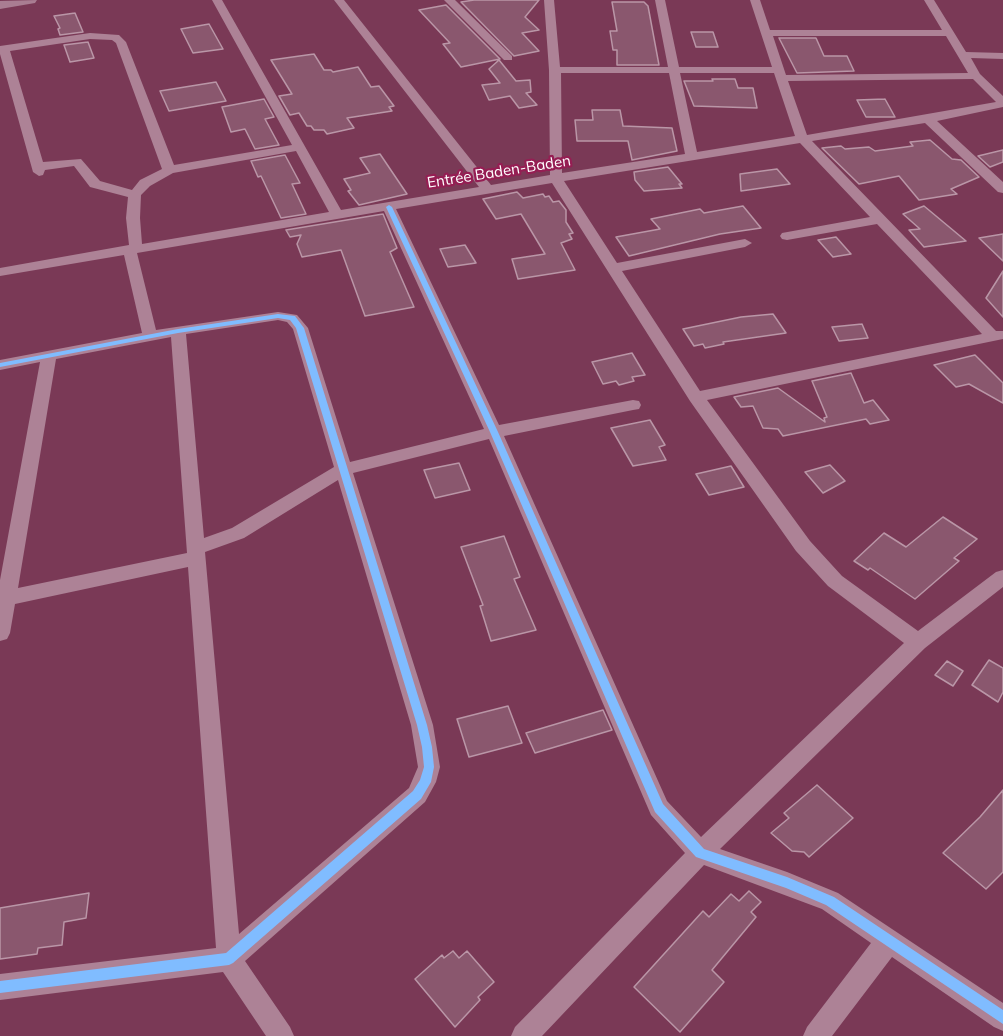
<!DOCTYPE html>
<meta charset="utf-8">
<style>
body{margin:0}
canvas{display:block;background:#7a3956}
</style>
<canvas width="1003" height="1036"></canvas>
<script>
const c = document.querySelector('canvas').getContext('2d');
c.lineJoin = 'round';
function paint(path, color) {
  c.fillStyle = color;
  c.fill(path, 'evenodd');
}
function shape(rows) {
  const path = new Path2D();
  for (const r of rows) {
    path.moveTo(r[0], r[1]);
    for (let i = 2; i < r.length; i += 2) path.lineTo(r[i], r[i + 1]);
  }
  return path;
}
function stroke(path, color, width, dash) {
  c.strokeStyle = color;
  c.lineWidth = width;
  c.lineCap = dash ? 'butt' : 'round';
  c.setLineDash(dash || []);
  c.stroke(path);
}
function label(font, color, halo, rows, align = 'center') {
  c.font = font + ' Mulish,sans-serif';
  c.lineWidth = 4.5;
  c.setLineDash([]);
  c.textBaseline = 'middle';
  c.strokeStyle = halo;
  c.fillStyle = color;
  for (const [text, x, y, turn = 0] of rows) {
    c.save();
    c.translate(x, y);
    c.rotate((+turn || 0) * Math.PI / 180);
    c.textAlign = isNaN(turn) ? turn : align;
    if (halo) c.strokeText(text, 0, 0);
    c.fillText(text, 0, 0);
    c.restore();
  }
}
const building = shape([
 [474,0,539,0,525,17,539,30,522,33,539,51,514,56,461,2,474,0],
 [612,2,644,2,648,6,659,65,617,65,617,50,613,50,610,31,617,31,612,2],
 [446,5,500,59,461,67,443,44,450,43,419,10,446,5],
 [75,13,83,32,60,35,58,29,60,28,54,16,75,13],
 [209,24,223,49,193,53,181,29,209,24],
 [691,32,713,32,718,47,696,47,691,32],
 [779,38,816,38,824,56,847,56,854,71,797,73,779,38],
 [88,42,94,58,70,62,64,45,88,42],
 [314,54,324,70,331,70,333,72,358,67,371,87,379,86,394,106,389,107,392,111,347,118,354,128,327,134,324,130,314,130,311,126,307,126,299,113,290,115,279,96,292,94,271,60,314,54],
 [499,60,516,81,530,80,531,92,526,93,537,105,519,108,510,96,489,100,482,85,500,83,489,69,499,60],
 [712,79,735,79,738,88,753,88,757,108,694,106,684,81,713,81,712,79],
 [216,82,226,101,169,111,160,91,216,82],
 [264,99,274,117,265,119,279,145,255,149,245,129,231,132,222,107,264,99],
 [885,99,895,117,866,117,857,100,885,99],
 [592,110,620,110,623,126,672,128,677,151,632,160,628,141,577,141,575,120,593,120,592,110],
 [930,140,952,159,961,160,979,177,951,189,957,194,919,200,899,176,859,184,822,148,841,146,845,149,869,147,875,151,913,146,910,142,930,140],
 [1003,150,1003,162,990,167,978,156,1003,150],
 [380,154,407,194,359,205,348,191,351,190,344,179,370,173,360,158,380,154],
 [285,155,300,183,292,184,306,214,281,218,261,176,258,177,251,161,285,155],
 [668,167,682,184,679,184,682,188,644,191,635,180,634,172,668,167],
 [777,169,790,184,741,191,740,174,777,169],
 [517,192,523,198,543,194,545,197,549,196,553,202,559,201,566,210,566,222,573,233,569,234,572,239,561,243,575,270,518,279,512,259,545,254,521,214,496,219,483,199,517,192],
 [743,206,761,228,720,234,629,256,616,237,660,229,651,219,700,209,704,213,743,206],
 [924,206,966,241,924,247,909,230,920,229,903,214,924,206],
 [383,214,397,248,390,252,414,307,365,316,341,250,302,257,297,244,301,235,290,237,286,230,383,214],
 [1003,234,1003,261,979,238,1003,234],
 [836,237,851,254,833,257,818,240,836,237],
 [465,245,476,263,448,267,440,249,465,245],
 [1003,271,1003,317,986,298,1003,271],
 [773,314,786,333,723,342,724,344,705,348,703,344,694,346,683,329,741,317,773,314],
 [862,324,868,338,839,341,832,327,862,324],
 [632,353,645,375,632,377,634,381,619,385,616,381,603,384,592,362,632,353],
 [975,355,1003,383,1003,403,969,384,956,387,934,365,975,355],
 [851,373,864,403,873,400,889,420,870,424,866,419,783,436,778,429,763,428,753,406,741,407,734,397,778,388,825,422,824,418,827,417,812,381,851,373],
 [650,420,665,445,659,447,666,460,633,466,611,428,650,420],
 [459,463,470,490,435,498,424,470,459,463],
 [830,465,845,481,823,493,805,472,830,465],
 [731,466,744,487,709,495,696,474,731,466],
 [943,517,977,539,954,558,959,561,915,599,870,568,868,570,854,561,884,533,906,547,943,517],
 [504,536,520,577,514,579,536,630,491,641,480,606,483,605,461,547,504,536],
 [989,660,1003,668,1003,692,998,702,972,685,989,660],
 [947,661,963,671,953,686,935,675,947,661],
 [508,706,522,743,469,757,457,719,508,706],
 [603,710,612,730,535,753,526,733,603,710],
 [817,785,853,818,809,857,804,852,792,851,771,833,789,818,784,813,817,785],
 [1003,790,1003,872,986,889,943,853,980,817,1003,790],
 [749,891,761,902,751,912,756,917,712,970,724,982,680,1032,634,987,703,911,709,917,731,894,739,901,749,891],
 [89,893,86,918,64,922,62,945,38,948,37,954,0,959,0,908,89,893],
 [453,951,459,958,467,951,494,982,478,997,480,1000,455,1027,415,979,442,955,444,958,453,951]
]);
paint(building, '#8a576e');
stroke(building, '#ba96a7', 1.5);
paint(shape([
 [212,0,222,0,341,210,479,187,334,0,344,0,491,185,550,175,549,70,544,0,554,0,560,67,668,67,655,0,665,0,679,67,772,67,750,0,760,0,770,30,942,30,924,0,934,0,966,52,1003,53,1003,59,971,58,980,74,1003,96,1003,107,937,121,1003,182,1003,193,998,192,925,123,812,141,996,331,1003,331,1003,339,707,400,810,541,842,576,918,631,996,572,1003,570,1003,587,925,648,720,849,787,872,838,893,1003,1003,1003,1031,994,1027,892,957,832,1036,803,1036,807,1027,871,943,822,909,704,865,542,1036,511,1036,515,1027,685,853,651,815,489,439,353,473,433,725,440,767,436,782,425,802,245,961,290,1027,294,1036,266,1036,223,972,0,1000,0,974,216,948,188,567,15,604,10,633,7,639,0,641,0,580,40,362,0,370,0,360,142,333,124,255,0,276,0,268,129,245,126,218,128,197,90,187,74,166,45,170,43,175,39,176,33,172,0,54,0,46,90,33,119,35,126,42,174,165,292,145,212,0],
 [773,36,946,36,968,73,786,75,773,36],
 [90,39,112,40,116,43,162,169,140,180,132,190,100,181,81,159,43,162,10,51,90,39],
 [561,73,669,73,685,154,562,173,561,73],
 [680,73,774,73,795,136,697,152,680,73],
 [973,79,996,102,807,135,788,81,973,79],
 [800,143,870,217,782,233,780,236,782,239,787,240,877,224,982,334,700,391,622,271,745,247,752,243,745,239,617,263,564,181,800,143],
 [296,151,329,212,142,244,140,218,141,195,150,186,173,173,296,151],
 [552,183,690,401,796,551,828,586,904,643,701,837,667,801,504,436,633,410,639,409,641,405,639,401,633,400,499,425,396,209,552,183],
 [384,211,484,429,350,462,308,328,297,315,278,312,156,330,137,253,384,211],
 [278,320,287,322,293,329,334,467,232,528,204,538,186,334,278,320],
 [171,337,187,553,18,588,56,359,171,337],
 [338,480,411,725,418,767,409,788,239,934,205,552,244,538,338,480],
 [444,0,455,0,512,56,512,60,504,60,444,0]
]), '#ad8296');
paint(shape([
 [37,0,35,3,0,9,0,1,37,0]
]), '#a97d92');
paint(shape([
 [389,205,392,207,498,432,663,804,704,849,787,877,834,897,1003,1010,1003,1024,826,905,786,888,696,857,655,812,490,432,386,207,389,205],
 [278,314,295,316,304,328,427,725,432,747,434,767,431,782,421,799,233,963,229,965,0,993,0,981,226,953,413,791,420,780,424,767,422,747,417,725,296,328,290,320,278,318,178,333,0,367,0,363,178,329,278,314]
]), '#80bcff');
label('15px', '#fff', '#951e53', [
 ["Entrée Baden-Baden",499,172,-9]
]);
</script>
